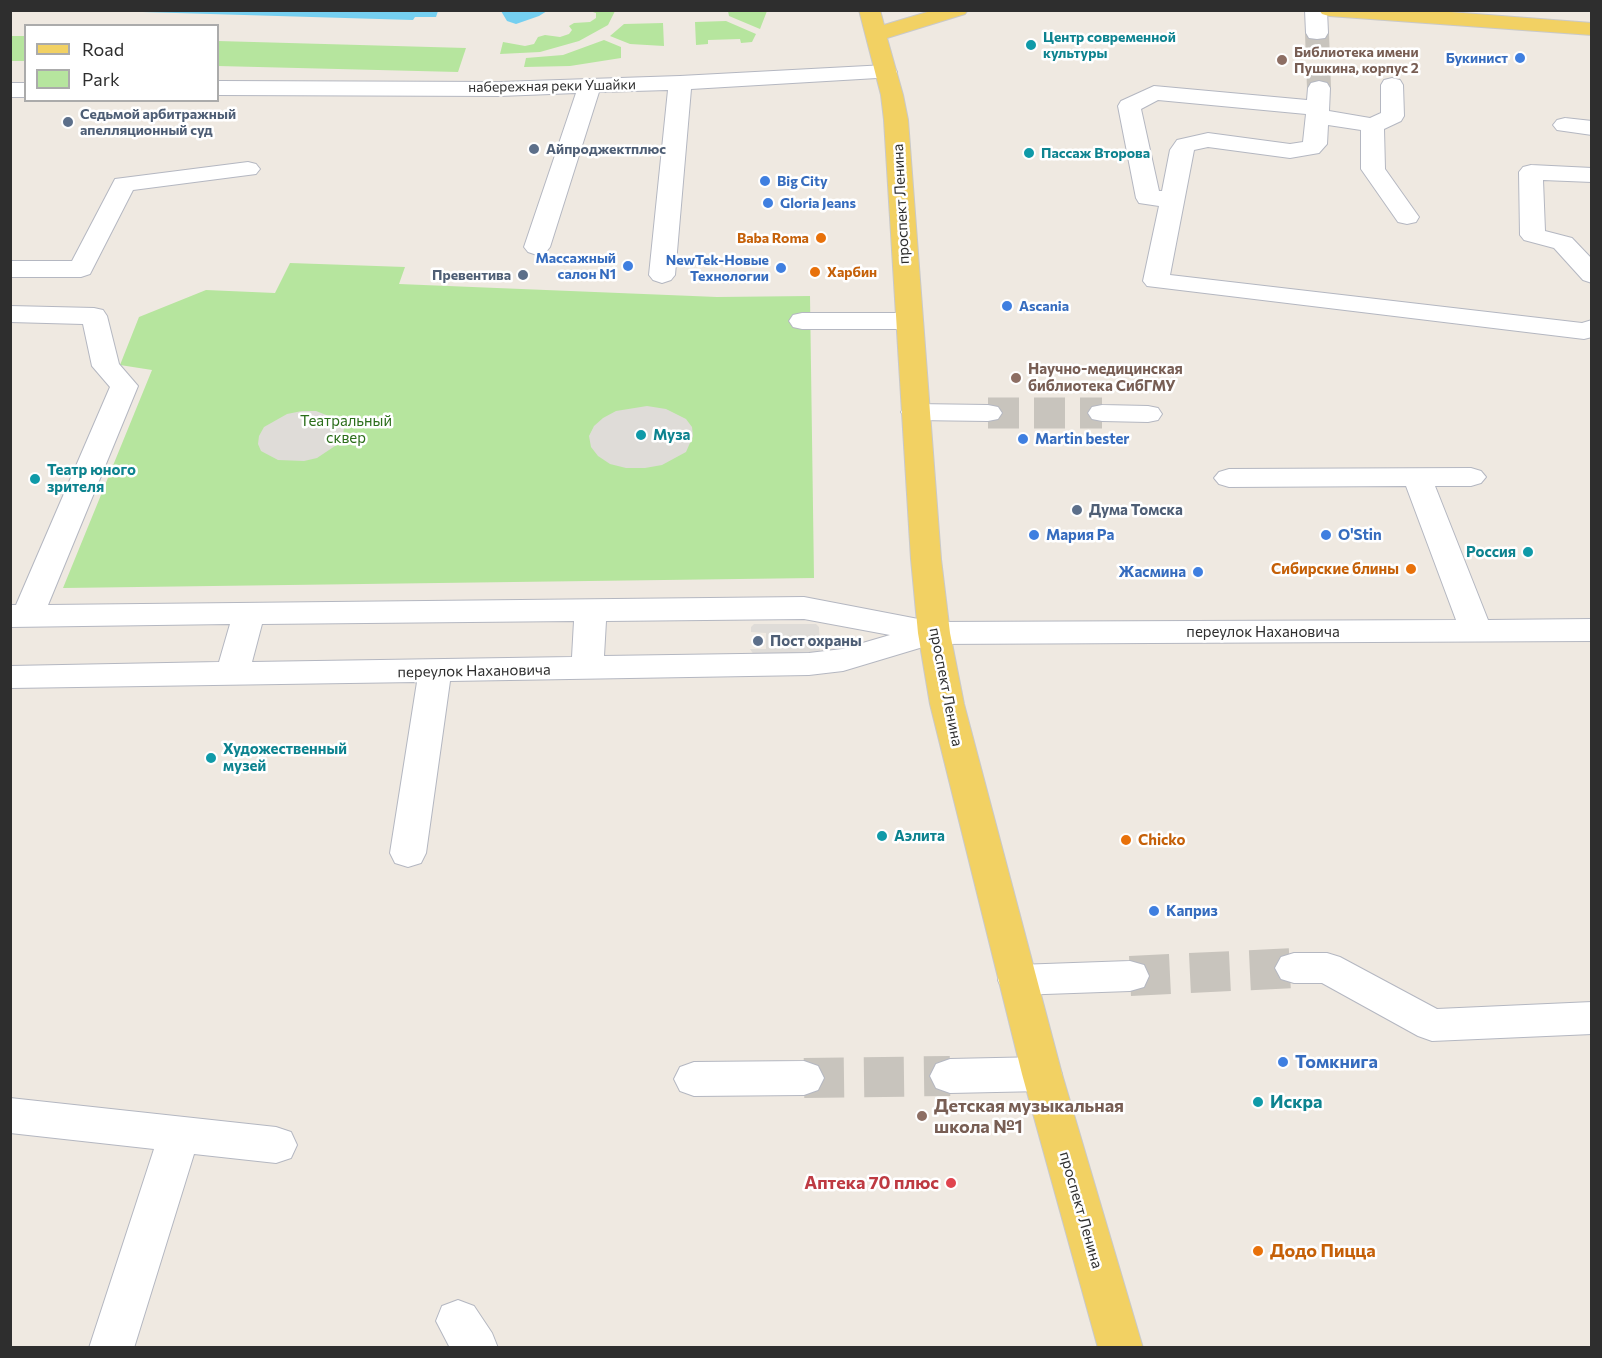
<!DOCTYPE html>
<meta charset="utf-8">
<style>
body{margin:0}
#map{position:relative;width:1602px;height:1358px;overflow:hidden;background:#efe9e1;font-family:Commissioner,sans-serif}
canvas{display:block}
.frame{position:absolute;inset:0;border:12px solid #2e2e2e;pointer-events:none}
.legend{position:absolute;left:24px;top:24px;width:195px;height:78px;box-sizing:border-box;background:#fff;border:2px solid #ababab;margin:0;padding:8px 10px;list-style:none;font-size:18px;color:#2e2e2e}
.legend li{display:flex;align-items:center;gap:12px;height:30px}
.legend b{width:30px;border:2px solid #ababab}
</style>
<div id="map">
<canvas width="1602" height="1358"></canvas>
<div class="frame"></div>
<ul class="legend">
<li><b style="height:8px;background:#f2d163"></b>Road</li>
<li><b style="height:16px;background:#b6e59e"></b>Park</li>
</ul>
</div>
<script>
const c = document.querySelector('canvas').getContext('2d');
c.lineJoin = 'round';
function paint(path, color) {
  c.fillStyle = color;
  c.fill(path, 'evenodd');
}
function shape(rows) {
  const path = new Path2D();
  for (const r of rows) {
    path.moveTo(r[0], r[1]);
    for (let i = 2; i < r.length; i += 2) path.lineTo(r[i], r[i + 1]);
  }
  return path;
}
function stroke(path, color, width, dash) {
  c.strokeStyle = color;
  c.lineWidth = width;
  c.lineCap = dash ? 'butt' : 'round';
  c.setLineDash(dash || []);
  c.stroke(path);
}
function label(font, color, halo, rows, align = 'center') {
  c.font = font + ' Commissioner,sans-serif';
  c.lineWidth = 5;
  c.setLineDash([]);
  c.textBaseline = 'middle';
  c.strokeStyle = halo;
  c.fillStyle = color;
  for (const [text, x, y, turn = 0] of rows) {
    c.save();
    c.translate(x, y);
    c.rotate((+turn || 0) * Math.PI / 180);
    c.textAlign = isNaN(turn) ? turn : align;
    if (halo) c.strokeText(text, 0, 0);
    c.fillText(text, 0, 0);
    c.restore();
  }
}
paint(shape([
 [590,11,615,11,608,25,579,41,540,52,500,54,503,42,525,46,534,44,538,37,545,35,560,37,569,34,572,30,569,26,574,23,590,22,596,18,596,13],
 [728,11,728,10,767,11,760,29,729,16],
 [726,21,756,34,752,42,741,43,740,39,708,40,708,44,696,45,695,22],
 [663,23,664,46,630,44,610,36,624,24],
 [10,36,25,36,25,61,11,61],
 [604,40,621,47,621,58,570,66,524,67,526,58,563,55],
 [218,41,466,48,458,72,218,66],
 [290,263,405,267,399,284,717,297,810,296,814,578,63,588,152,370,120,365,139,317,206,290,275,293]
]), '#b6e59e');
paint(shape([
 [647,406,666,409,686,419,692,427,693,436,686,452,662,465,645,468,626,468,610,464,598,456,591,447,589,436,594,426,603,418,616,411],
 [302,411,316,411,339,420,344,427,343,437,338,444,317,458,304,461,278,460,261,451,258,444,259,436,264,427,287,414],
 [754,624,816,624,819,627,820,652,817,654,754,655,750,649,766,649,766,633,751,632,751,627]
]), '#dfdcd8');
paint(shape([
 [109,11,438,11,436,17,415,17,413,20],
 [501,11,501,10,547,11,539,16,516,24,507,21]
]), '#75cff0');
stroke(shape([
 [1317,33,1319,88]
]), '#c8c4bd', 24, [24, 12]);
stroke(shape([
 [988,413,1102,413]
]), '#c8c4bd', 31, [31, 15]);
stroke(shape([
 [1130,976,1294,968],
 [804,1078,950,1076]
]), '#c8c4bd', 40, [40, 20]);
const minor = shape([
 [1305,10,1327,10,1328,33,1325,38,1317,39,1309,38,1306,33,1305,10],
 [886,65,894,67,897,72,894,77,691,89,675,275,671,280,662,283,653,280,649,275,668,90,599,92,550,247,546,252,537,255,528,252,524,247,576,93,500,96,218,95,218,81,500,82,680,76,886,65],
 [1392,78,1400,80,1403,85,1404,116,1401,121,1384,129,1385,169,1419,217,1416,222,1407,224,1398,222,1361,169,1361,130,1328,125,1327,144,1319,153,1290,158,1208,147,1194,150,1170,275,1582,323,1592,320,1592,337,1584,339,1147,286,1143,281,1159,206,1139,203,1136,198,1118,106,1121,101,1154,86,1307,100,1308,88,1311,83,1319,81,1327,83,1330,88,1329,111,1370,118,1381,113,1381,85,1384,80,1392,78],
 [1158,100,1306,114,1303,142,1290,144,1208,133,1177,140,1170,150,1162,191,1159,191,1141,109,1158,100],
 [10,83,26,83,26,97,10,97,10,83],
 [1565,118,1592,121,1592,135,1557,130,1553,125,1557,120,1565,118],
 [248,162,256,164,260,169,256,174,133,190,90,274,81,277,10,277,10,261,72,261,115,179,248,162],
 [1531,165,1592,168,1592,182,1543,180,1545,231,1572,238,1592,259,1592,283,1583,280,1554,248,1524,240,1520,235,1519,172,1523,167,1531,165],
 [10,306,94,308,103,310,107,316,119,364,138,386,48,605,804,597,934,622,1456,620,1406,486,1229,487,1219,484,1214,478,1219,472,1229,469,1471,468,1481,471,1486,477,1481,483,1471,486,1435,486,1488,620,1592,619,1592,641,933,644,843,671,809,675,450,681,426,853,421,863,408,867,395,863,390,853,417,682,10,688,10,666,219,662,230,624,10,627,10,605,16,605,110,387,92,366,83,324,10,322,10,306],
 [804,619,890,635,842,649,809,653,604,656,606,621,804,619],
 [574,621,572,657,252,662,262,624,574,621],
 [802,313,908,313,917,315,921,321,917,327,908,329,802,329,793,327,789,321,793,315,802,313],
 [915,404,988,405,998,407,1002,413,998,419,988,421,915,420,905,418,901,412,905,406,915,404],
 [1102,405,1148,406,1158,408,1162,414,1158,420,1148,422,1102,421,1092,419,1088,413,1092,407,1102,405],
 [1294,953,1327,953,1340,957,1437,1009,1592,1002,1592,1034,1432,1041,1418,1036,1322,983,1294,983,1281,979,1275,968,1281,957,1294,953],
 [1130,961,1144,965,1149,976,1144,987,1130,991,1017,995,1003,991,998,980,1003,969,1017,965,1130,961],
 [1042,1057,1056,1062,1062,1074,1056,1086,1042,1091,950,1093,936,1088,930,1076,936,1064,950,1059,1042,1057],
 [804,1061,818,1066,824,1078,818,1090,804,1095,694,1096,680,1091,674,1079,680,1067,694,1062,804,1061],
 [10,1098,276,1127,291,1132,297,1145,291,1158,276,1163,194,1154,134,1348,89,1348,154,1149,10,1133,10,1098],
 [458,1300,474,1306,492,1333,498,1348,450,1348,436,1321,442,1306,458,1300]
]);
const major = shape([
 [859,10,880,10,884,25,934,10,968,10,965,14,887,38,903,95,908,120,941,559,950,633,964,704,1062,1074,1143,1348,1098,1348,1022,1074,930,704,918,633,911,559,884,120,881,95,859,10],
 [1319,10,1424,10,1592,23,1592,35,1329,16,1322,14,1319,10]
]);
stroke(minor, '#b4b7c1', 2);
stroke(major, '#c9c9c9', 2);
paint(minor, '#fff');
paint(major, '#f2d163');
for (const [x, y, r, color] of [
 [1031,45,6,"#0f9aa8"],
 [1520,58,6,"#3f7fe0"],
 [1282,60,6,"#8d6e63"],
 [68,122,6,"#5c6f8a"],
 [534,149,6,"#5c6f8a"],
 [1029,153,6,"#0f9aa8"],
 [765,181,6,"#3f7fe0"],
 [768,203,6,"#3f7fe0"],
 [821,238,6,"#e8710a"],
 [628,266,6,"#3f7fe0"],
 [781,268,6,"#3f7fe0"],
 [815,272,6,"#e8710a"],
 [523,275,6,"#5c6f8a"],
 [1007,306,6,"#3f7fe0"],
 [1016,378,6,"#8d6e63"],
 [641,435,6,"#0f9aa8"],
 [1023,439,6,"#3f7fe0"],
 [35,479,6,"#0f9aa8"],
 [1077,510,6,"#5c6f8a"],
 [1034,535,6,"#3f7fe0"],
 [1326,535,6,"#3f7fe0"],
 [1528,552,6,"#0f9aa8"],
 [1411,569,6,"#e8710a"],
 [1198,572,6,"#3f7fe0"],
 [758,641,6,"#5c6f8a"],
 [211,758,6,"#0f9aa8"],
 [882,836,6,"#0f9aa8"],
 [1126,840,6,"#e8710a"],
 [1154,911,6,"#3f7fe0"],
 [1283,1062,6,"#3f7fe0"],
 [1258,1102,6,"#0f9aa8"],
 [922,1116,6,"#8d6e63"],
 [951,1183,6,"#e0444e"],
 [1258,1251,6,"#e8710a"]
]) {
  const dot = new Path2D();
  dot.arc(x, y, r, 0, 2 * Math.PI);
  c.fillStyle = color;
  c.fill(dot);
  stroke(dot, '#fff', 2);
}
label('bold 14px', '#0d838f', '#fff', [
 ["Центр современной",1043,37],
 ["культуры",1043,53],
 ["Пассаж Второва",1041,153]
], 'left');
label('bold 14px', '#785e54', '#fff', [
 ["Библиотека имени",1294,52],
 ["Пушкина, корпус 2",1294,68]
], 'left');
label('bold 14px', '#366cbe', '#fff', [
 ["Букинист",1508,58],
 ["Big City",777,181,"left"],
 ["Gloria Jeans",780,203,"left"],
 ["Массажный",616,258],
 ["салон N1",616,274],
 ["NewTek-Новые",769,260],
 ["Технологии",769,276],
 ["Ascania",1019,306,"left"]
], 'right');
label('14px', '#2e2e2e', '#fff', [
 ["набережная реки Ушайки",552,86,-1]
]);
label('bold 14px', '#4e5e75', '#fff', [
 ["Седьмой арбитражный",80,114],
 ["апелляционный суд",80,130],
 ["Айпроджектплюс",546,149],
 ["Превентива",511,275,"right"]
], 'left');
label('bold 14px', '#c56008', '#fff', [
 ["Baba Roma",809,238],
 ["Харбин",827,272,"left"]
], 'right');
label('15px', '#2e2e2e', '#fff', [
 ["проспект Ленина",901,204,-93],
 ["переулок Нахановича",1263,632],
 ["переулок Нахановича",474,671,-1],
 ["проспект Ленина",946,687,79],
 ["проспект Ленина",1081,1210,74]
]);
label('bold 15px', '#785e54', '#fff', [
 ["Научно-медицинская",1028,369],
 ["библиотека СибГМУ",1028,386]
], 'left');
label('15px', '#2c6e1b', '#fff', [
 ["Театральный",346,421],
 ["сквер",346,438]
]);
label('bold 15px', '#0d838f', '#fff', [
 ["Муза",653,435],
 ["Театр юного",47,470],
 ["зрителя",47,487],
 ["Россия",1516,552,"right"],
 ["Художественный",223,749],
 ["музей",223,766],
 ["Аэлита",894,836]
], 'left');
label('bold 15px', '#366cbe', '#fff', [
 ["Martin bester",1035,439],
 ["Мария Ра",1046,535],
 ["O'Stin",1338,535],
 ["Жасмина",1186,572,"right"],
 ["Каприз",1166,911]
], 'left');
label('bold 15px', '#4e5e75', '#fff', [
 ["Дума Томска",1089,510],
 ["Пост охраны",770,641]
], 'left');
label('bold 15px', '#c56008', '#fff', [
 ["Сибирские блины",1399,569],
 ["Chicko",1138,840,"left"]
], 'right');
label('bold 18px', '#366cbe', '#fff', [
 ["Томкнига",1295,1062]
], 'left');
label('bold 18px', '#0d838f', '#fff', [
 ["Искра",1270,1102]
], 'left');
label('bold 18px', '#785e54', '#fff', [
 ["Детская музыкальная",934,1106],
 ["школа №1",934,1127]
], 'left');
label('bold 18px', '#be3a42', '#fff', [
 ["Аптека 70 плюс",939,1183]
], 'right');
label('bold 18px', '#c56008', '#fff', [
 ["Додо Пицца",1270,1251]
], 'left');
</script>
